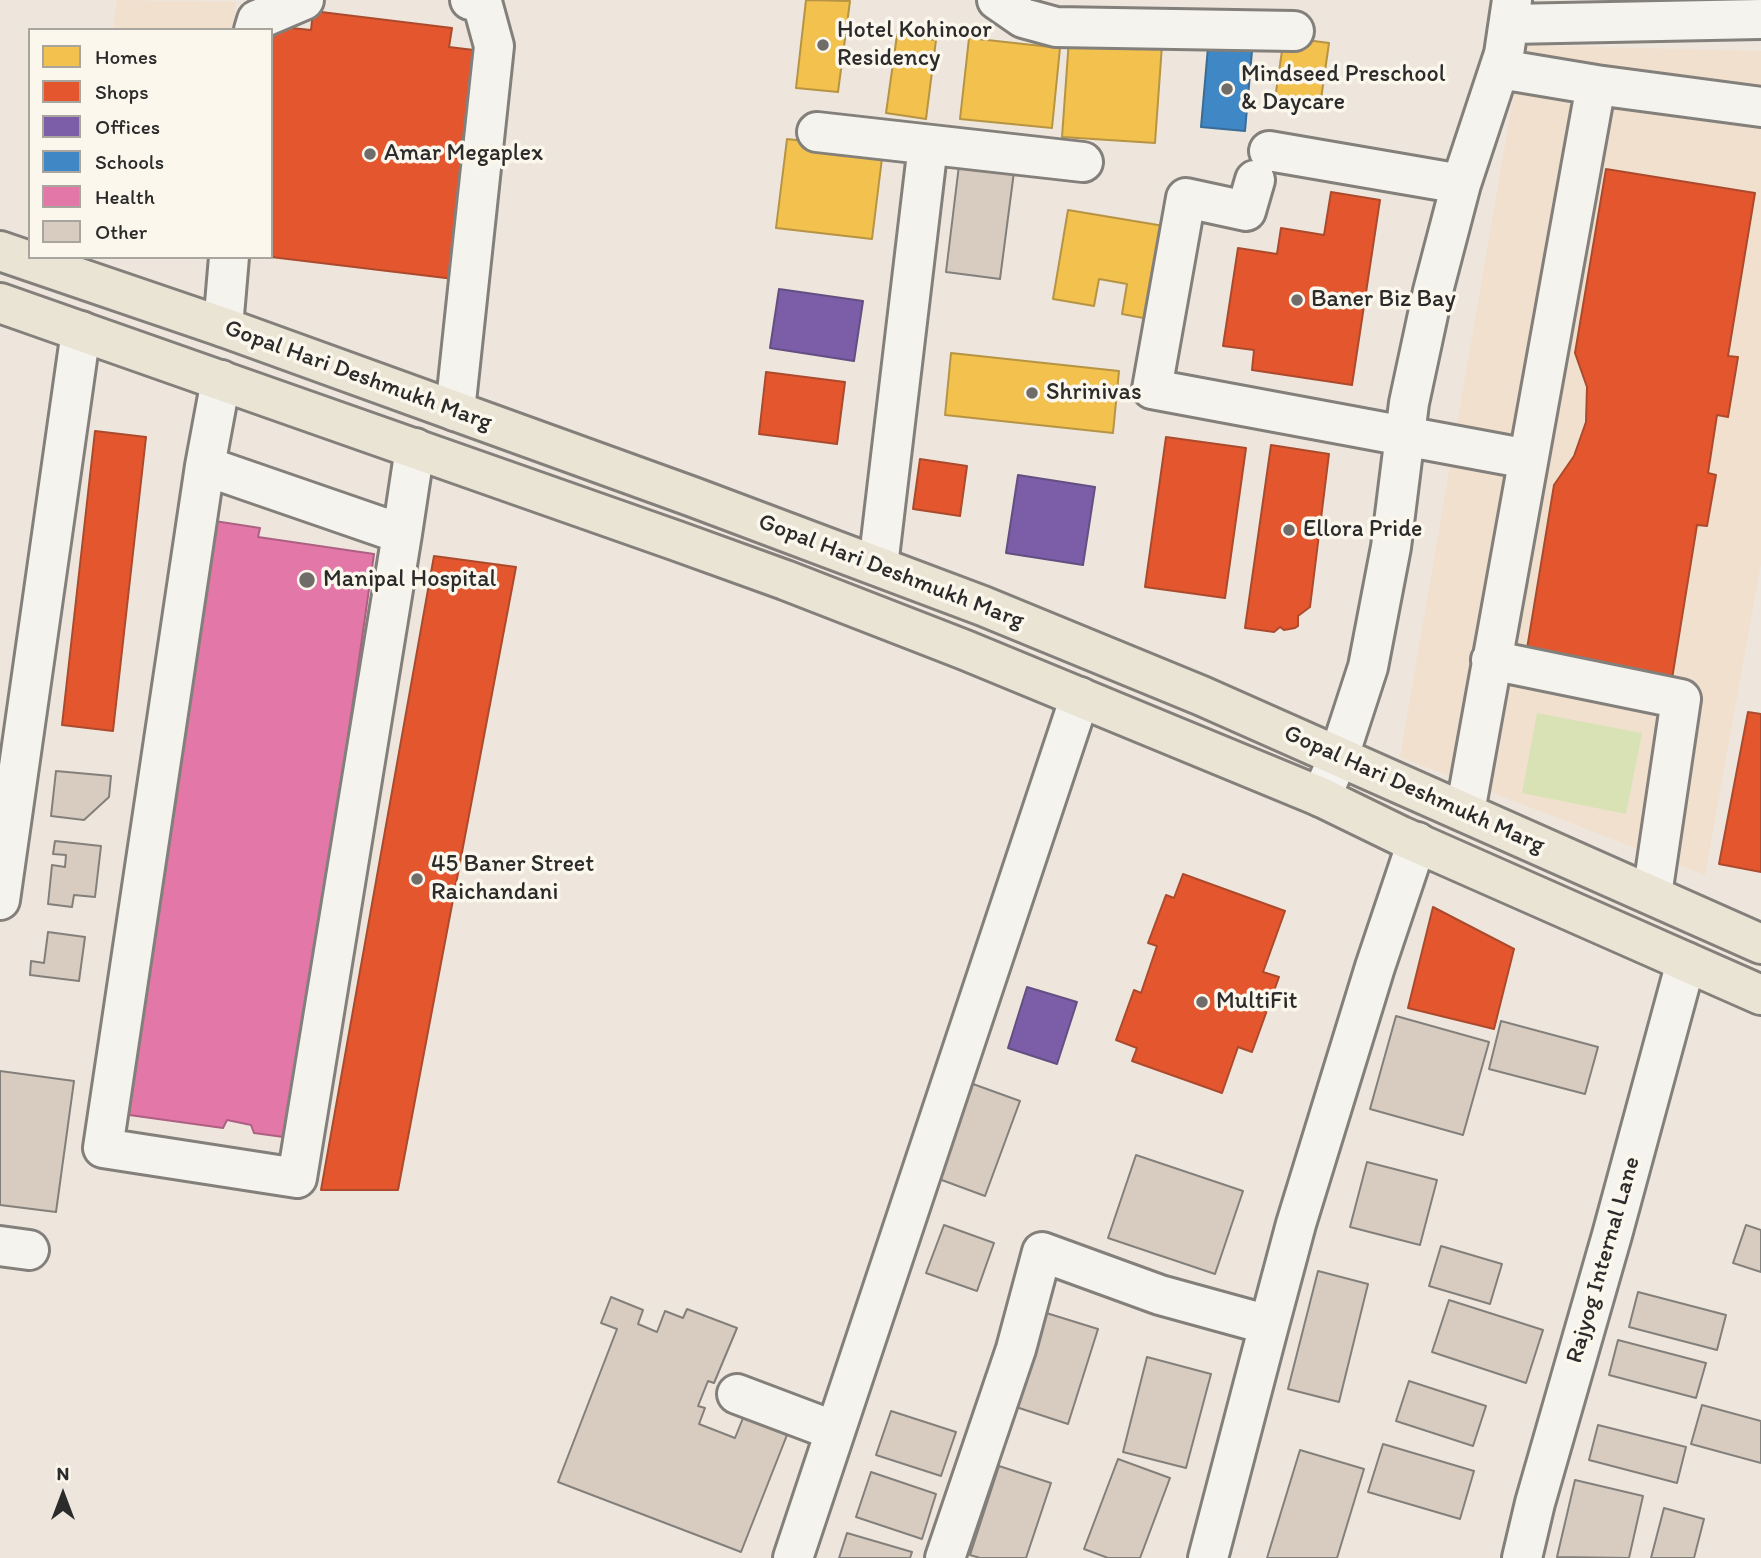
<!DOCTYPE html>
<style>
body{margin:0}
#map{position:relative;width:1761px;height:1558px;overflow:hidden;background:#eee6dc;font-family:Itim,sans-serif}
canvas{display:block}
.legend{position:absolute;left:28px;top:28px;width:245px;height:231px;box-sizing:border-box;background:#fbf7ec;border:2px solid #a8a59f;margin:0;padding:9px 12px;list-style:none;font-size:21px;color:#2b2b2b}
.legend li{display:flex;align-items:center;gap:14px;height:35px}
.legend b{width:35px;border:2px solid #a8a59f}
.north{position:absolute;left:28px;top:1460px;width:70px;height:70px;-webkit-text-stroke:5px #fbf7ec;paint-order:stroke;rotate:0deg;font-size:19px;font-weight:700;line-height:28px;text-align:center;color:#2b2b2b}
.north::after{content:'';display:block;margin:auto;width:24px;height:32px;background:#2b2b2b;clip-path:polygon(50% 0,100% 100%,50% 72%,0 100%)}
</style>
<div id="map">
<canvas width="1761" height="1558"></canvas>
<ul class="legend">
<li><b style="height:19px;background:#f2c14e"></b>Homes</li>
<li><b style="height:19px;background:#e4572e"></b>Shops</li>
<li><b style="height:19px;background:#7b5ea7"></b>Offices</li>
<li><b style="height:19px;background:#3f88c5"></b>Schools</li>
<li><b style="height:19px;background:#e377a8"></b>Health</li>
<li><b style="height:19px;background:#d8ccc1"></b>Other</li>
</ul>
<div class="north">N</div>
</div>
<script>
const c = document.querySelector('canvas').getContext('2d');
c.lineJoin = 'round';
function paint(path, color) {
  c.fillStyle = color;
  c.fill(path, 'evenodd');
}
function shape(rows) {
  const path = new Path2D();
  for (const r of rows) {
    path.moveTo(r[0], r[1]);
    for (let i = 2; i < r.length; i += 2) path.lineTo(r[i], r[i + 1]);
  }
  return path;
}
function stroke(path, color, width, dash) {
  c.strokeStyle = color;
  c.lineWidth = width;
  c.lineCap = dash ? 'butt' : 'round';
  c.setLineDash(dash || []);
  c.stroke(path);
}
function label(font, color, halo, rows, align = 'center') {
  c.font = font + ' Itim,sans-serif';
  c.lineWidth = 7;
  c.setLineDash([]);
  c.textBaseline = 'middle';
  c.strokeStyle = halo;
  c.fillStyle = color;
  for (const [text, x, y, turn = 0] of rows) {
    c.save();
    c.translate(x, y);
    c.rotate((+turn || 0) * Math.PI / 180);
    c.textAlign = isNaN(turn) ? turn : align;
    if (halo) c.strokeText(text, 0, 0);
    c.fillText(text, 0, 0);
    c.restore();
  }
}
paint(shape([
 [117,0,236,2,233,30,113,30],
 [1522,45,1761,51,1761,564,1705,875,1400,757]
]), '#f1e0ce');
paint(shape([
 [1537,713,1642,733,1626,814,1522,793]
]), '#d9e2b5');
const homes = shape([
 [806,0,850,1,838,92,796,88,806,0],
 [897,35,936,40,926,119,886,113,897,35],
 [1284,37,1329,43,1320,106,1275,99,1284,37],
 [969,38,1060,48,1052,128,960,119,969,38],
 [1069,39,1162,45,1155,143,1062,137,1069,39],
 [787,139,883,150,872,239,776,228,787,139],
 [1068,210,1170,227,1154,320,1122,314,1127,284,1099,279,1094,306,1053,299,1068,210],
 [951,353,1119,371,1113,433,945,415,951,353]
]);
paint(homes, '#f2c14e');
stroke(homes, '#b69444', 2);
const shops = shape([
 [313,11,452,28,449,47,482,51,454,279,271,257,271,26,311,30,313,11],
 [1606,169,1755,193,1728,356,1738,357,1728,417,1717,415,1708,473,1716,475,1707,526,1697,525,1671,685,1525,661,1554,485,1574,456,1586,422,1587,387,1575,353,1606,169],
 [1331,192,1380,200,1352,385,1252,370,1254,350,1223,346,1238,248,1277,254,1281,228,1324,235,1331,192],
 [766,372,845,382,837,444,759,434,766,372],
 [95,431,146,437,113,731,62,725,95,431],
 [1166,437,1246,448,1225,598,1145,587,1166,437],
 [1271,445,1329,454,1310,607,1298,616,1298,626,1295,628,1284,630,1280,627,1274,632,1245,628,1271,445],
 [920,459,967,466,960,516,913,509,920,459],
 [434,556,516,567,398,1190,321,1190,434,556],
 [1748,712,1761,714,1761,872,1719,864,1748,712],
 [1183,874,1285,911,1263,972,1279,977,1252,1052,1238,1047,1222,1093,1132,1061,1137,1048,1116,1040,1134,990,1141,993,1157,946,1148,943,1166,895,1174,898,1183,874],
 [1433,907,1514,949,1494,1029,1408,1008,1433,907]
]);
paint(shops, '#e4572e');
stroke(shops, '#ac4a2d', 2);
const offices = shape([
 [779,289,863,301,854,361,770,348,779,289],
 [1018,475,1095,487,1083,565,1006,553,1018,475],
 [1027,987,1077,1002,1057,1064,1008,1048,1027,987]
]);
paint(offices, '#7b5ea7');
stroke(offices, '#634f82', 2);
const schools = shape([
 [1208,47,1252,51,1245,131,1201,127,1208,47]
]);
paint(schools, '#3f88c5');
stroke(schools, '#396c97', 2);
const health = shape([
 [208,520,260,528,258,537,374,554,291,1138,254,1133,251,1125,227,1120,223,1128,122,1114,208,520]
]);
paint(health, '#e377a8');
stroke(health, '#ac6082', 2);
const building = shape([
 [960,157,1015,164,1000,279,946,272,960,157],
 [56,771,111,776,109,797,84,820,51,816,56,771],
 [55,841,101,846,95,897,74,895,72,907,48,904,52,865,65,867,66,855,53,854,55,841],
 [48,932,85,937,79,981,30,975,31,961,44,963,48,932],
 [1396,1016,1489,1042,1463,1135,1370,1109,1396,1016],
 [1501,1021,1598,1047,1585,1094,1489,1069,1501,1021],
 [0,1071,74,1081,56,1212,0,1205,0,1071],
 [973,1084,1020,1101,985,1196,939,1179,973,1084],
 [1136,1155,1243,1191,1215,1274,1108,1238,1136,1155],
 [1367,1162,1437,1180,1420,1245,1350,1227,1367,1162],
 [944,1225,994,1243,977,1291,926,1273,944,1225],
 [1746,1225,1761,1230,1761,1272,1733,1263,1746,1225],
 [1441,1246,1502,1264,1490,1304,1429,1286,1441,1246],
 [1318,1271,1368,1284,1339,1402,1288,1389,1318,1271],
 [1638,1292,1726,1315,1717,1350,1629,1327,1638,1292],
 [611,1297,643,1310,638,1324,657,1332,665,1311,683,1318,687,1309,737,1328,714,1383,708,1381,698,1406,705,1408,699,1424,735,1438,743,1418,787,1435,741,1552,558,1482,617,1329,601,1323,611,1297],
 [1449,1300,1543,1330,1526,1383,1432,1352,1449,1300],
 [1043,1312,1098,1329,1068,1424,1013,1406,1043,1312],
 [1618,1340,1706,1363,1696,1398,1609,1375,1618,1340],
 [1147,1357,1211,1374,1186,1468,1123,1452,1147,1357],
 [1409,1381,1486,1406,1473,1446,1396,1421,1409,1381],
 [1702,1405,1761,1421,1761,1463,1691,1444,1702,1405],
 [891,1411,956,1432,941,1476,876,1455,891,1411],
 [1598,1425,1686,1447,1677,1483,1589,1460,1598,1425],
 [1383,1444,1474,1471,1460,1519,1368,1492,1383,1444],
 [1300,1450,1364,1469,1337,1558,1267,1558,1300,1450],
 [1118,1459,1170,1478,1140,1558,1108,1558,1084,1549,1118,1459],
 [999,1466,1051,1483,1026,1558,980,1558,970,1555,999,1466],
 [871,1472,936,1494,922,1539,856,1517,871,1472],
 [1575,1480,1643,1496,1629,1558,1557,1557,1575,1480],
 [1664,1508,1704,1519,1694,1558,1651,1558,1664,1508],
 [847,1533,912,1552,910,1558,839,1558,847,1533]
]);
paint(building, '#d8ccc1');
stroke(building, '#837f7b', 2);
const minor = shape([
 [997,0,1023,18,1056,27,1294,31],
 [1510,24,1761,19],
 [254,30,257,20,304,0],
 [1596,85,1761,107],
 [817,132,1083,162],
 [1269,151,1461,184],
 [1255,180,1246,211,1186,198,1152,389,1528,459],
 [223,327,229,257],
 [455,411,494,46,482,2,470,0],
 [205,466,221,380],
 [402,534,205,466,103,1148,297,1178,402,534,415,448],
 [878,566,928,145],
 [1491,660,1681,699,1652,895],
 [1321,797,1339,756,1368,667,1391,547,1409,403,1433,291,1461,184,1504,54,1512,0],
 [1465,812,1596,85,1500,69],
 [0,900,81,331],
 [0,1246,29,1250],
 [737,1394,835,1431],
 [793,1558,1080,697],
 [945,1558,1016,1349,1042,1252,1160,1295,1269,1325,1296,1224,1375,967,1417,842],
 [1208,1558,1269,1325],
 [1522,1558,1535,1503,1612,1235,1686,962]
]);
const major = shape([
 [0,251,223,327,693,497,983,606,1202,696,1761,944],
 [0,303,677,541,785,580,965,650,1321,797,1401,836,1761,995]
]);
stroke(minor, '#837f7b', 44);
stroke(major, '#837f7b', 44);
stroke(minor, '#f5f3ee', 38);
stroke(major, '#eae4d5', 38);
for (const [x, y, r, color] of [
 [823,45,7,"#6f6c69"],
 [1227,89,7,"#6f6c69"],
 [370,154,7,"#6f6c69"],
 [1297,300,7,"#6f6c69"],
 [1032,393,7,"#6f6c69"],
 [1289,530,7,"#6f6c69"],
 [307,580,9,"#6f6c69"],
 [417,879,7,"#6f6c69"],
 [1202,1002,7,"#6f6c69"]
]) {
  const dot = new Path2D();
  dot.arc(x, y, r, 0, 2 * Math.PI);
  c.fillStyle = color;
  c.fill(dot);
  stroke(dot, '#fbf7ec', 2.5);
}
label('24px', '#2b2b2b', '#fbf7ec', [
 ["Hotel Kohinoor",837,31],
 ["Residency",837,59],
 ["Mindseed Preschool",1241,75],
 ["& Daycare",1241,103],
 ["Amar Megaplex",384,154],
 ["Baner Biz Bay",1311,300],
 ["Shrinivas",1046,393],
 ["Ellora Pride",1303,530],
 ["Manipal Hospital",323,580],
 ["45 Baner Street",431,865],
 ["Raichandani",431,893],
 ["MultiFit",1216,1002]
], 'left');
label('24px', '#2b2b2b', '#fbf7ec', [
 ["Gopal Hari Deshmukh Marg",358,376,20],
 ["Gopal Hari Deshmukh Marg",891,572,21],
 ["Gopal Hari Deshmukh Marg",1414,790,24],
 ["Rajyog Internal Lane",1604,1260,-74]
]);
</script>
